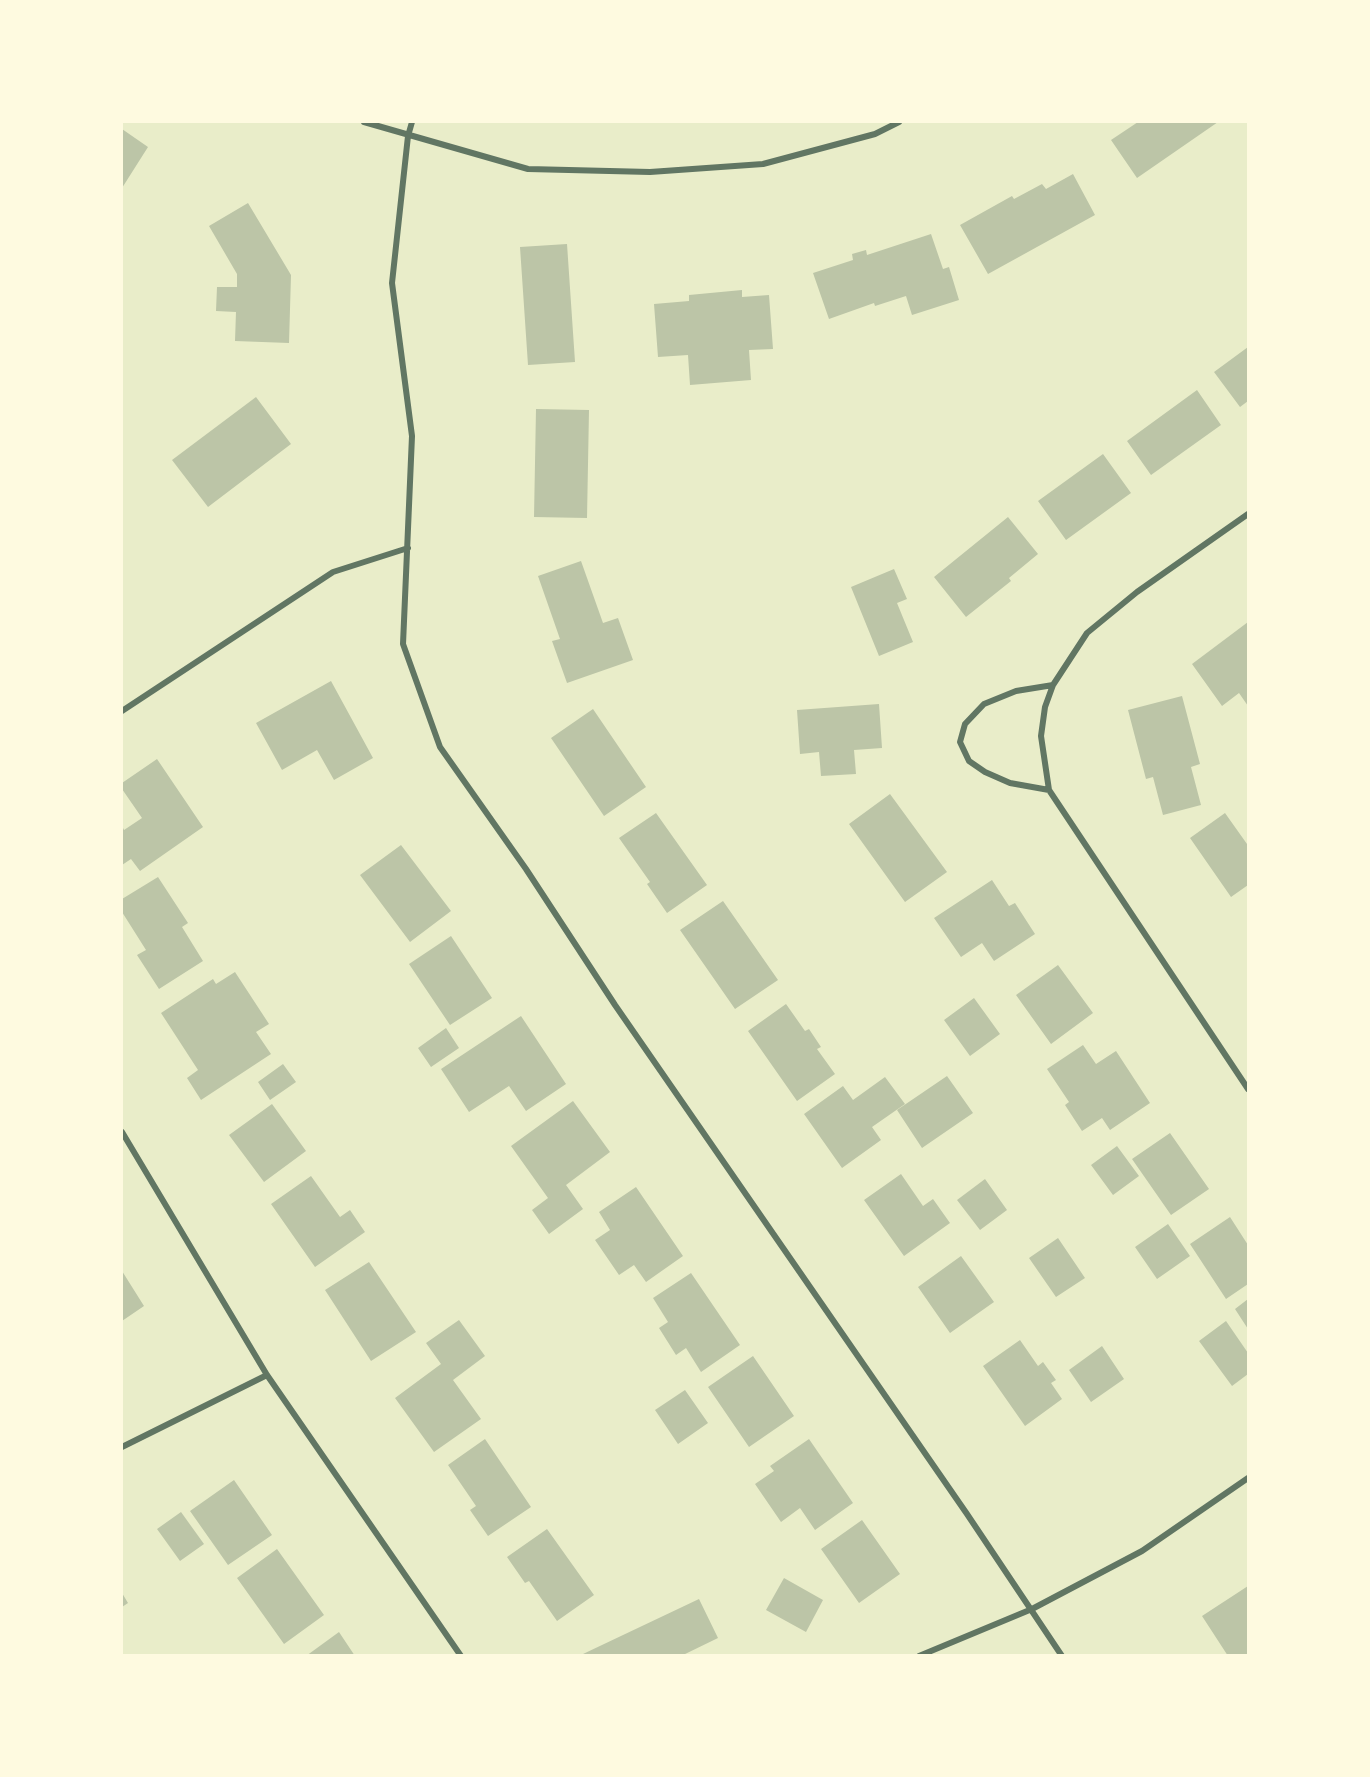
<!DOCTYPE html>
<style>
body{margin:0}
#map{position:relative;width:1370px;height:1777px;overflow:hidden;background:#e9edc9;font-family:"Noto Sans",sans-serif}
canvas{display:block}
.frame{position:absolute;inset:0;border:123px solid #fefae0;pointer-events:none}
</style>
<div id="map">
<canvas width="1370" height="1777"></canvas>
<div class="frame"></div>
</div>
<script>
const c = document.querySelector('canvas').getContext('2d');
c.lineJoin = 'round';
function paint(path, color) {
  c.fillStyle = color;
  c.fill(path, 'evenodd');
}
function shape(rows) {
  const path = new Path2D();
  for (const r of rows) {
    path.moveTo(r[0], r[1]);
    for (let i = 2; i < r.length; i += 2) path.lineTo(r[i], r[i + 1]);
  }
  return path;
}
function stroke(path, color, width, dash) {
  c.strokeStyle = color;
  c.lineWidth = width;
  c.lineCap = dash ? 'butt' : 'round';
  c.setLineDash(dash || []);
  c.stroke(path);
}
paint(shape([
 [1138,122,1218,122,1137,178,1111,140],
 [122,129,148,147,122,188],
 [1073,174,1095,215,988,274,960,225,1012,196,1014,199,1042,184,1046,189],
 [248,203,291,275,289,343,235,341,236,312,216,311,217,287,237,287,237,274,209,226],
 [931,234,943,269,949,267,959,300,912,315,906,296,875,306,874,303,829,319,813,273,853,260,852,254,866,250,867,255],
 [567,244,575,362,528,365,520,247],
 [742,290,742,297,769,295,773,349,749,350,751,380,690,385,688,355,658,357,654,304,689,301,689,295],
 [1248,347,1248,401,1240,407,1214,372],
 [1197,390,1221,425,1151,475,1127,441],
 [256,397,291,444,208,507,172,460],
 [536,409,589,410,587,518,534,517],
 [1103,454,1131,493,1066,540,1038,501],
 [1008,517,1038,554,1009,578,1011,581,966,617,934,577],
 [581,561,603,623,618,618,633,660,567,683,552,641,560,639,538,576],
 [894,569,907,599,897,603,913,642,879,656,851,587],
 [1248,622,1248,706,1239,693,1222,706,1192,664],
 [331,681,373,758,334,780,317,750,282,770,256,723],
 [1182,696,1200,764,1191,767,1201,805,1163,815,1153,777,1146,779,1128,710],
 [879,704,882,748,854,750,856,774,821,776,819,752,800,754,797,710],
 [593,709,646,787,604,816,551,738],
 [157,759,203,827,140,871,131,859,122,865,122,826,124,830,142,818,122,789,122,783],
 [890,794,947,872,905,902,849,824],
 [656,813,707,885,667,913,647,884,650,882,619,838],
 [1225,813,1247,844,1248,843,1248,885,1231,897,1190,838],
 [401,845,451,911,410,942,360,875],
 [158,877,188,923,182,927,203,961,159,989,137,955,146,950,122,912,122,899],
 [992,880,1009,906,1015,903,1035,934,994,961,982,943,961,957,934,918],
 [723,901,778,980,735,1009,680,930],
 [451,936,492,998,450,1025,409,964],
 [1058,965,1093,1013,1051,1044,1016,995],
 [235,972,269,1024,256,1032,271,1054,201,1100,187,1078,198,1070,161,1013,213,979,216,984],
 [974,998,1000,1034,970,1056,944,1020],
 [786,1004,805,1031,809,1029,821,1047,817,1049,835,1074,797,1101,748,1031],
 [521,1016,566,1084,526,1111,509,1086,469,1112,441,1069],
 [446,1028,459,1048,431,1067,418,1048],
 [1083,1045,1096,1064,1116,1051,1150,1103,1110,1130,1102,1118,1082,1131,1065,1105,1069,1102,1047,1069],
 [283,1064,296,1082,270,1100,258,1082],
 [947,1076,973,1113,922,1148,897,1110],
 [885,1077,905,1104,872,1127,881,1140,842,1168,804,1114,843,1086,853,1100],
 [573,1101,610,1152,566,1185,583,1209,549,1234,532,1210,548,1198,511,1146],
 [272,1104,306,1151,264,1182,229,1135],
 [1170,1133,1209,1189,1171,1215,1132,1159],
 [1117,1146,1139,1176,1113,1195,1091,1165],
 [901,1174,923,1206,933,1199,950,1223,904,1256,864,1200],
 [311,1176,340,1217,350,1210,365,1232,315,1267,271,1204],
 [985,1179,1007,1210,980,1230,957,1200],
 [636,1187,683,1256,646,1282,634,1265,619,1275,595,1240,610,1230,599,1212],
 [1230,1217,1248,1245,1247,1251,1248,1253,1248,1284,1226,1299,1190,1244],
 [1168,1224,1190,1256,1157,1279,1135,1247],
 [1058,1238,1085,1278,1056,1297,1029,1258],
 [961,1256,994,1302,950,1333,918,1287],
 [369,1262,416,1332,371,1361,325,1290],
 [122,1271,144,1306,122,1321],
 [691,1273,740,1345,701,1372,686,1348,676,1355,659,1328,668,1322,653,1298],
 [1248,1299,1248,1329,1235,1309],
 [459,1320,485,1356,453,1380,481,1419,434,1452,395,1398,441,1364,426,1343],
 [1226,1321,1248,1353,1248,1374,1232,1386,1199,1341],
 [1020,1340,1038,1366,1043,1362,1056,1380,1051,1383,1062,1399,1025,1426,983,1366],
 [1102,1346,1124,1379,1091,1402,1069,1370],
 [753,1356,794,1416,749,1447,708,1387],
 [685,1390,708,1423,678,1444,655,1410],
 [485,1439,531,1507,488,1536,470,1510,476,1506,448,1465],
 [809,1439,853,1503,815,1530,800,1508,781,1522,755,1484,774,1471,770,1466],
 [234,1480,272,1535,228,1565,190,1511],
 [181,1512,204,1544,180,1561,157,1529],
 [862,1520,900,1574,859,1603,821,1549],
 [547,1529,594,1595,557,1621,529,1581,525,1583,507,1557],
 [277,1549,324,1615,284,1644,237,1578],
 [784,1578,823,1600,806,1632,766,1610],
 [1248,1586,1248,1656,1228,1656,1202,1616],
 [122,1593,128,1603,122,1607],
 [699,1599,718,1638,681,1656,584,1656,583,1654],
 [339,1632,355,1656,306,1656]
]), '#bcc5a7');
stroke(shape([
 [364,122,528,169,650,172,763,164,875,134,899,122],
 [412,122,408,136,392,283,412,436,403,644,440,747,526,869,615,1005,967,1514,1062,1656],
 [1248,514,1137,592,1087,633,1053,685,1045,707,1041,736,1049,790,1248,1089],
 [122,711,333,572,408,548],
 [1049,790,1010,783,985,772,969,761,960,742,965,724,984,704,1016,691,1053,685],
 [122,1132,267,1375,461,1656],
 [122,1447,267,1375],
 [919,1656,1032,1609,1142,1551,1248,1478]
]), '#617663', 6);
</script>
